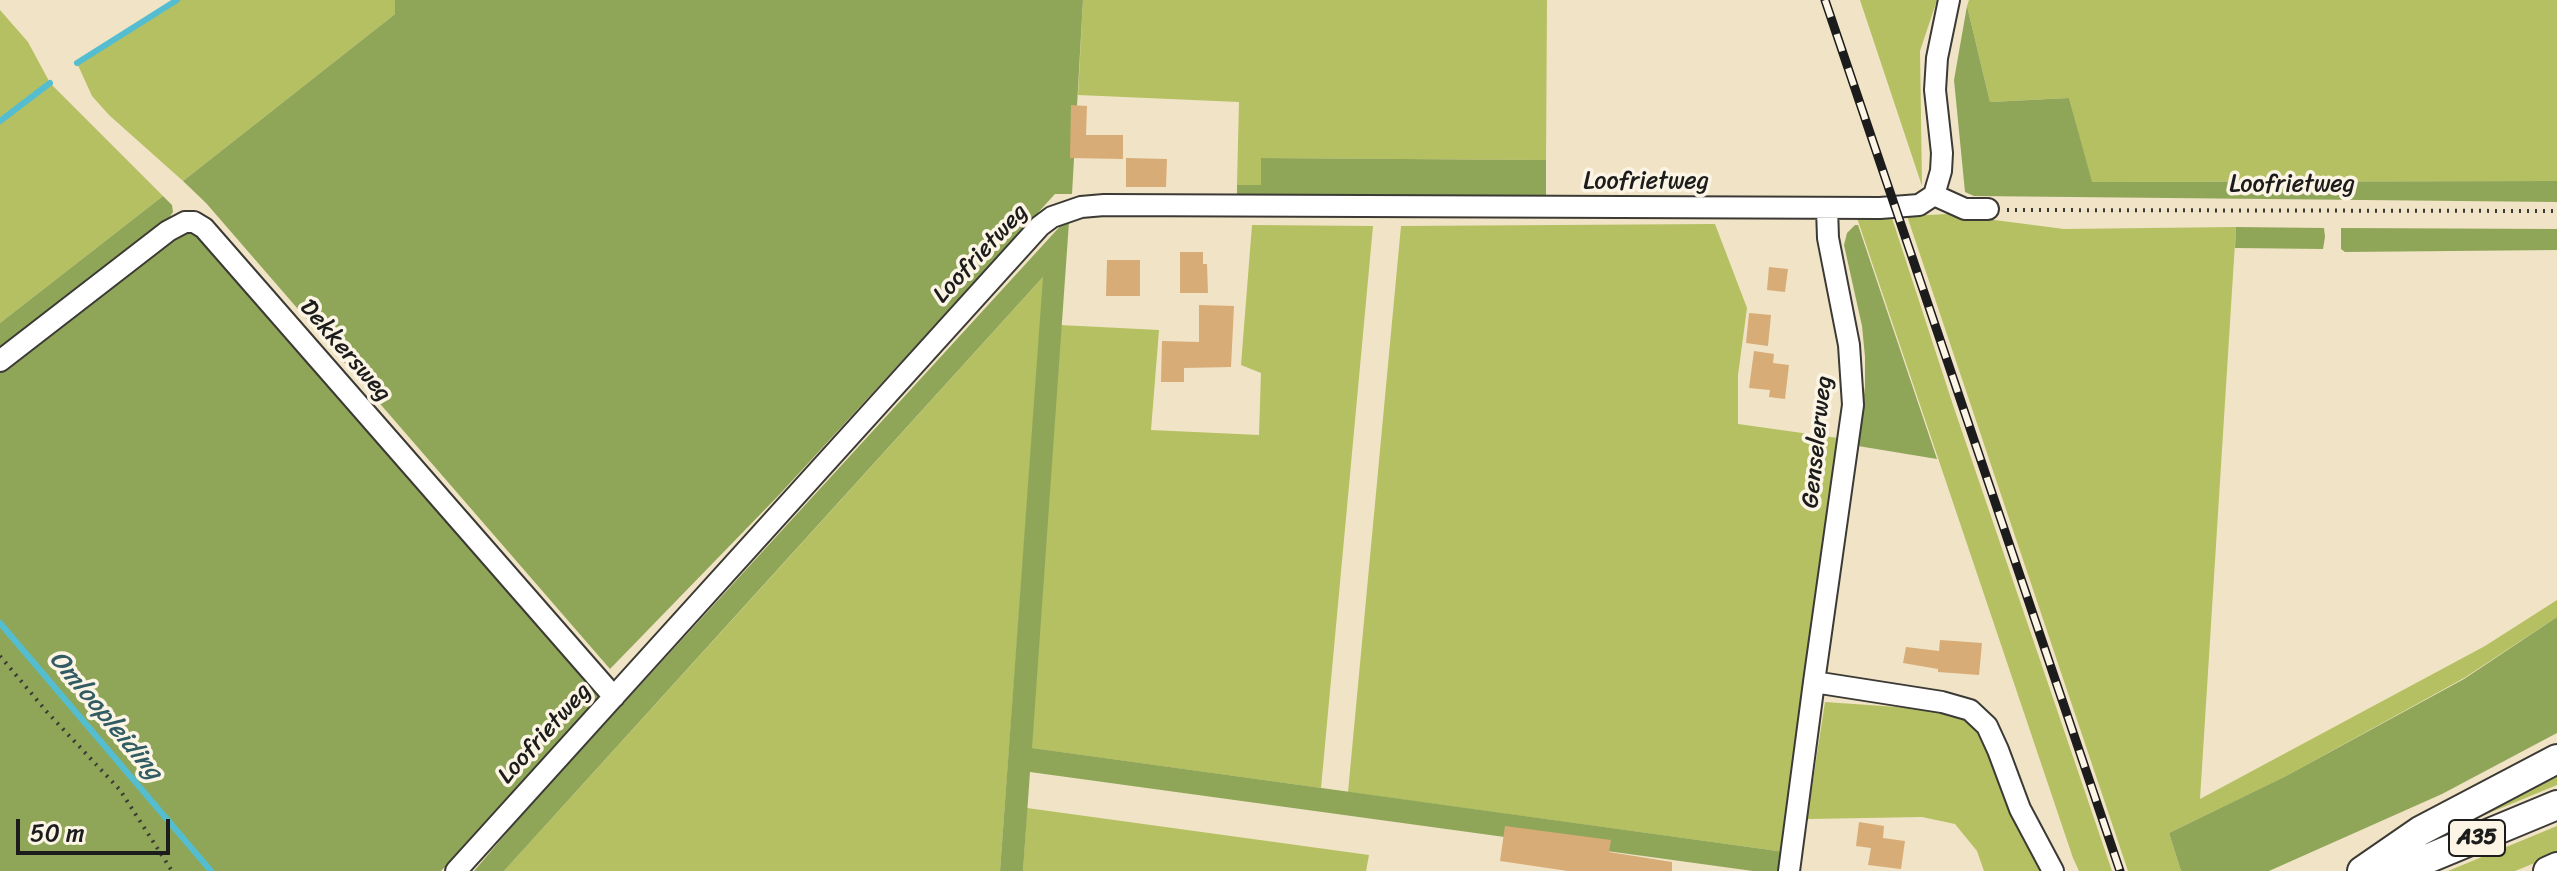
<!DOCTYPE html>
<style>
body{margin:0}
#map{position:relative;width:2557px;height:871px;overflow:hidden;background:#f1e3c5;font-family:Sriracha,sans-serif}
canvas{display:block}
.scale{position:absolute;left:16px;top:819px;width:154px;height:36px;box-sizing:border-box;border:4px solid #1c1c1c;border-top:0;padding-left:10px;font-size:24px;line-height:28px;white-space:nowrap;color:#1c1c1c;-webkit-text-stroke:6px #fcf5e5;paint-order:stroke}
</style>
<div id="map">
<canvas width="2557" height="871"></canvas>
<div class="scale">50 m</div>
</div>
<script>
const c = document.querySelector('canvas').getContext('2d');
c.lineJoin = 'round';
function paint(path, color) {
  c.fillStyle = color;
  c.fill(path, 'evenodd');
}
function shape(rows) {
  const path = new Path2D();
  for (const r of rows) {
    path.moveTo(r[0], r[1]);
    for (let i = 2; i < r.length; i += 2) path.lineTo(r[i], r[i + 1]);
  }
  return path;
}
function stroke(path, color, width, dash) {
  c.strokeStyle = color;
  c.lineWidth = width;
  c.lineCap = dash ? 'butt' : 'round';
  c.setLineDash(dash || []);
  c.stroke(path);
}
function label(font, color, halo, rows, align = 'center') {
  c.font = font + ' Sriracha,sans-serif';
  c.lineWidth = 7;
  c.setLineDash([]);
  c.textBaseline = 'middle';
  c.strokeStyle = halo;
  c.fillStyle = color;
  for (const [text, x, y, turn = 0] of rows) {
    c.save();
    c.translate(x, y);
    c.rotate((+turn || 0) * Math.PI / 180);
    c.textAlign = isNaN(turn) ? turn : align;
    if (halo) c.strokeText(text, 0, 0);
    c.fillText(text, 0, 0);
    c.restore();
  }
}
paint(shape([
 [177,0,395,0,395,14,183,181,109,115,92,96,77,63],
 [1083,0,1547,0,1546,160,1261,158,1261,185,1237,185,1239,102,1078,95],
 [1860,0,1937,0,1920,51,1922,186],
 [1969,0,2557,0,2557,181,2091,182,2069,98,1990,102,1967,6],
 [0,10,28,42,50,83,163,196,0,323],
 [1948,214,2064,229,2236,227,2200,799,2485,646,2557,600,2557,617,2464,678,2286,776,2169,833,2181,871,2128,871,1907,216],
 [1891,215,1953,405,2112,871,2079,871,2073,858,1857,218],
 [1715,224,1747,308,1738,375,1738,424,1838,438,1785,852,1348,792,1401,226],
 [1252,225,1373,226,1321,788,1031,748,1060,325,1159,330,1151,430,1259,435,1261,373,1241,365],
 [1044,276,1000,871,504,871,743,608],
 [1825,702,1940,710,1969,720,1980,733,1994,759,2023,840,2042,871,1984,871,1977,851,1955,824,1922,817,1807,819],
 [2557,770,2557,785,2482,816],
 [1027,808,1369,855,1366,871,1023,871],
 [2557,826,2557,854,2515,871,2448,871]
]), '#b4c062');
paint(shape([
 [395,0,1083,0,1072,194,1055,194,779,495,610,669,206,203,183,181,395,14],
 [1967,6,1990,102,2069,98,2092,182,2557,181,2557,202,1974,196,1965,192,1954,80],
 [1261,158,1546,160,1546,196,1237,197,1237,185,1261,185],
 [163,196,172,205,173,212,169,218,0,351,0,323],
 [1064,222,1069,222,1032,748,1785,852,1782,871,1753,871,1030,772,1023,871,1000,871,1043,277,504,871,474,871,527,809],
 [1855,225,1858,225,1937,459,1858,446,1865,386,1865,357,1862,326,1844,245,1847,233],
 [2236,227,2324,228,2325,237,2323,249,2235,248],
 [193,228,603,698,441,871,0,871,0,368,164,238],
 [2341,228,2557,229,2557,250,2345,252,2341,249],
 [2557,617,2557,733,2442,794,2269,871,2181,871,2169,833,2286,776,2464,679]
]), '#8fa658');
stroke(shape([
 [77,63,177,0],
 [0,121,50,83],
 [0,623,211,871]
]), '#54bdd0', 6);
paint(shape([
 [1071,105,1087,106,1086,135,1123,135,1123,159,1070,158],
 [1126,158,1167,159,1166,187,1126,187],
 [1180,252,1203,252,1203,264,1207,264,1208,293,1180,293],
 [1107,260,1140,260,1140,296,1106,296],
 [1769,267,1788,269,1785,292,1767,290],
 [1199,305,1234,306,1231,367,1184,368,1184,382,1161,382,1162,341,1199,342],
 [1749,313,1771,315,1768,346,1746,343],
 [1754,351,1774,354,1773,363,1789,365,1785,399,1769,397,1770,390,1749,388],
 [1940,640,1982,643,1979,675,1938,672,1938,669,1903,663,1906,647,1939,651],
 [1859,822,1884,826,1883,838,1905,841,1901,869,1868,865,1871,848,1856,846],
 [1505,826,1611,840,1609,852,1672,862,1672,871,1568,871,1500,861]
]), '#d7ac77');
const minor = shape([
 [1934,195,1965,209,1988,209],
 [1827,208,1828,238,1849,345,1853,405,1814,682,1942,702,1970,710,1987,726,1998,750,2020,809,2053,871],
 [0,361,168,231,185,222,194,222,204,228,614,697],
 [456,871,1040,226,1052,217,1081,207,1104,205,1880,208,1919,205,1934,195,1941,171,1942,153,1935,90,1937,58,1949,0],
 [1789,871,1814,682]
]);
const highway = shape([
 [2362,871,2420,831,2557,759],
 [2398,871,2557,805],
 [2548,871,2557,867]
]);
stroke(minor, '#3c3a35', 24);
stroke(highway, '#3c3a35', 32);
stroke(shape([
 [2007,210,2557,211],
 [0,656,47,712,120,790,172,871]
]), '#3c3a35', 4, [2, 6]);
stroke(minor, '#fff', 20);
stroke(highway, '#fff', 28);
const rail = shape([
 [1825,0,2120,871]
]);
stroke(rail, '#1c1c1c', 9);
stroke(rail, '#fcf5e5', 6, [18]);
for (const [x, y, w] of [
 [2477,838,56]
]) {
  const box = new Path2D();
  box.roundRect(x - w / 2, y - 18, w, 36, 6);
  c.fillStyle = '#fcf5e5';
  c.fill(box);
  stroke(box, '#1c1c1c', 2);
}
label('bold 22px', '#1c1c1c', null, [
 ["A35",2477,838]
]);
label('24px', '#1c1c1c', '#fcf5e5', [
 ["Loofrietweg",1646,182],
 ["Loofrietweg",2292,185],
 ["Loofrietweg",981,254,-47],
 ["Dekkersweg",345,351,49],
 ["Genselerweg",1818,442,-84],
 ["Loofrietweg",545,734,-48]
]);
label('italic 26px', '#325c64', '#fcf5e5', [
 ["Omloopleiding",105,716,50]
]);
</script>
